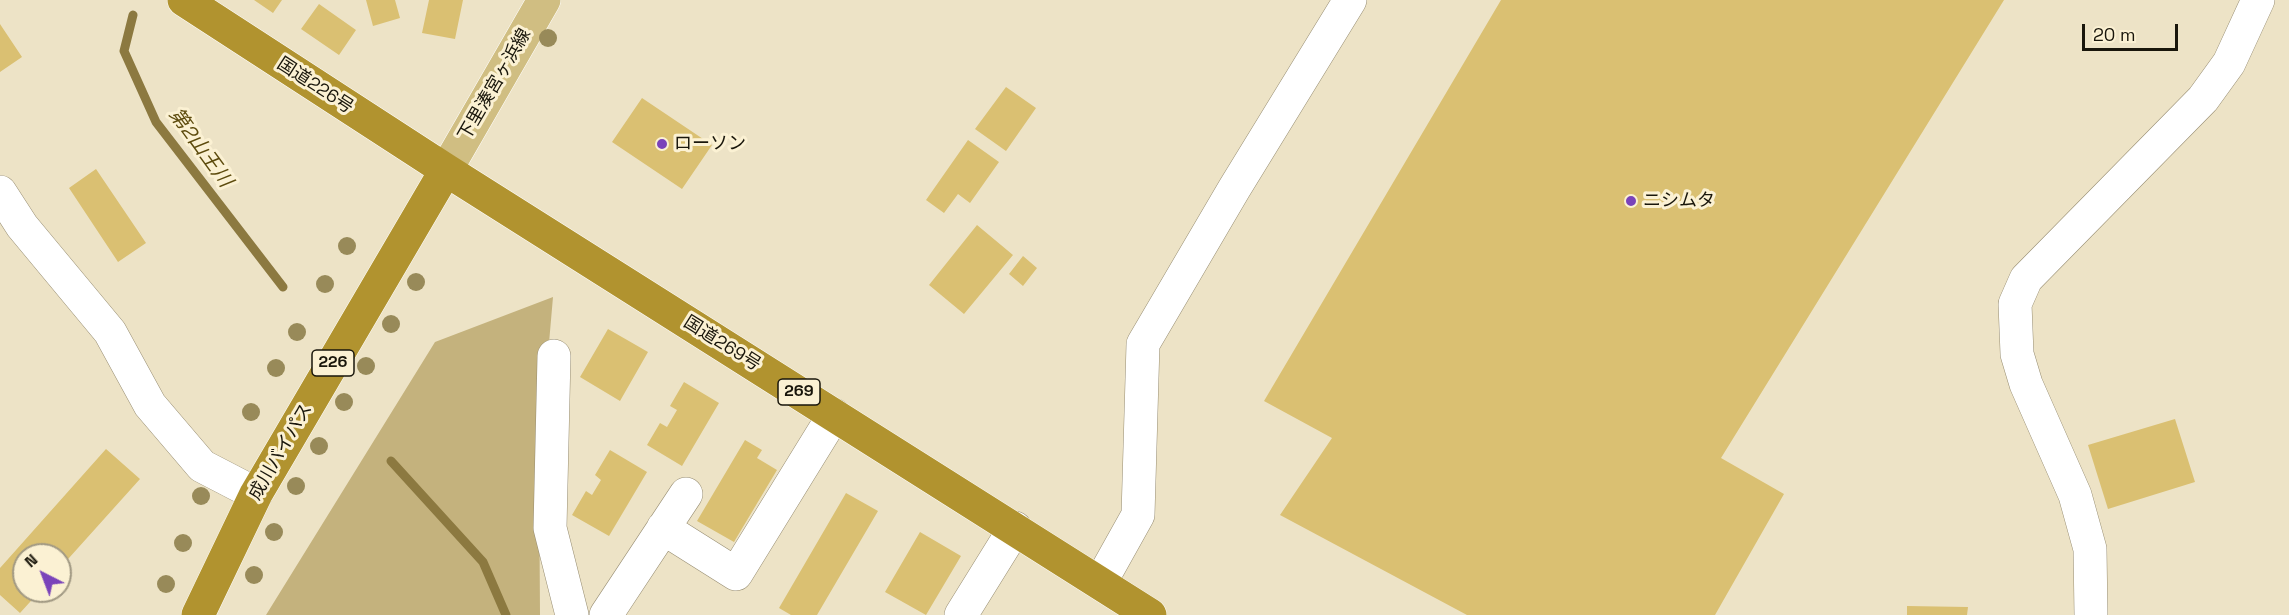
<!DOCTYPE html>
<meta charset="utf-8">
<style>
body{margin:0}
#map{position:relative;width:2289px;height:615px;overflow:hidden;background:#ede3c6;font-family:"Space Grotesk",sans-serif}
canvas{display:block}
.north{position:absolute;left:12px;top:543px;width:60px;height:60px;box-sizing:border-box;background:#fbf1d3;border:2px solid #a19983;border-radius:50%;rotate:318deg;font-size:16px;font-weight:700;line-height:24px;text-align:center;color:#19160b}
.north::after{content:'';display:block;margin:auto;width:21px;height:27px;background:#7a43ba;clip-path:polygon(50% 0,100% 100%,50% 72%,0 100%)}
.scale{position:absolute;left:2082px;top:24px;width:96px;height:27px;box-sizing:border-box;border:3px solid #19160b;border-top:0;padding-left:8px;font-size:18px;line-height:21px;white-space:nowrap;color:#19160b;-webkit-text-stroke:4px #fbf1d3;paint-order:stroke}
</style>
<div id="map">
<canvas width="2289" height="615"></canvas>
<div class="north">N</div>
<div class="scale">20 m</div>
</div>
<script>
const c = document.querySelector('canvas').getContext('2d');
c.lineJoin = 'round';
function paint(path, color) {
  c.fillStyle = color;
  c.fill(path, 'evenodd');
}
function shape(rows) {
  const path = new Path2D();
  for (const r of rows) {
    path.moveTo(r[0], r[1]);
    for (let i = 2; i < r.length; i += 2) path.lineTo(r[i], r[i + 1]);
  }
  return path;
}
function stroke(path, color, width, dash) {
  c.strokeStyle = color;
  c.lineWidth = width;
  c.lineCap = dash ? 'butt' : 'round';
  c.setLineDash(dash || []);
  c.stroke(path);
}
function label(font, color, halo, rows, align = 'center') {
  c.font = font + ' "Space Grotesk","Noto Sans JP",sans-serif';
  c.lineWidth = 6;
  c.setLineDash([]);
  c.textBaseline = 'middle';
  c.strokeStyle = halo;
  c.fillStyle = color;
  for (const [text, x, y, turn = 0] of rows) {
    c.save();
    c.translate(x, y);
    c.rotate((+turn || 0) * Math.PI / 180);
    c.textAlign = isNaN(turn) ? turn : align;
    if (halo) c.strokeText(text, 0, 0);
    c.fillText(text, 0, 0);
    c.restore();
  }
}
paint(shape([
 [553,297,539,458,540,615,266,615,435,342]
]), '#c4b27d');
stroke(shape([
 [133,15,124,51,156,122,283,287],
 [391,461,483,562,506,615]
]), '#8c7940', 9);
paint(shape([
 [254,0,282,0,273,13],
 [366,0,395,0,400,18,373,26],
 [429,0,463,0,455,39,422,33],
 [1501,0,2004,0,1721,458,1784,494,1715,615,1467,615,1280,515,1332,438,1264,401],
 [319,4,356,30,339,55,301,29],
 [0,24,22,57,0,72],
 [1006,87,1036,108,1006,151,975,129],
 [642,98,712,145,682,189,612,142],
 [968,140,999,162,970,203,958,194,944,213,926,200],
 [96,169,146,243,118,262,69,188],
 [977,225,1013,255,964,314,929,285],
 [1023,256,1037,268,1023,286,1009,274],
 [608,329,648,352,620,401,580,377],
 [684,382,719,403,682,466,647,445,660,423,667,427,677,410,670,406],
 [2175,419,2195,482,2108,509,2088,445],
 [745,440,762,450,757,458,777,470,734,542,697,521],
 [106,449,140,479,60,568,60,555,24,555,24,591,40,591,20,613,0,595,0,568],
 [610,450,647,472,609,536,572,515,586,491,592,495,601,480,595,475],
 [846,493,878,511,817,615,791,615,779,608],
 [920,532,961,556,926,615,885,592],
 [1907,606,1968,607,1967,615,1907,615]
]), '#dac072');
const minor = shape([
 [0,192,22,226,110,332,150,405,202,466,256,494],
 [554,356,550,528,572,615],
 [663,528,736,574,834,415],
 [1100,583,1138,515,1143,344,1234,189,1350,0],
 [606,615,686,494],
 [961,615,1015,528],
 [2091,615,2090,549,2075,495,2026,384,2017,354,2015,304,2026,279,2203,99,2229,63,2258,0]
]);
const major = shape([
 [446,170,544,0]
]);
const highway = shape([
 [184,0,446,170,1150,615],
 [198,615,256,494,446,170]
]);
stroke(minor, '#978d72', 34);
stroke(major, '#fff', 34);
stroke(highway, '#fff', 34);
stroke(minor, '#fff', 33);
stroke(major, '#d0be82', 33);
stroke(highway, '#b1932f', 33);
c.fillStyle = '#988a59';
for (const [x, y] of [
 [548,38],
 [347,246],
 [416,282],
 [325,284],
 [391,324],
 [297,332],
 [366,366],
 [276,368],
 [344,402],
 [251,412],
 [319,446],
 [296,486],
 [201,496],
 [274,532],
 [183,543],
 [254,575],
 [166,584]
]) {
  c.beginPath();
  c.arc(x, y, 9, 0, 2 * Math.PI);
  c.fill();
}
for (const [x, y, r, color] of [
 [662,144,6,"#7a43ba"],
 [1631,201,6,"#7a43ba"]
]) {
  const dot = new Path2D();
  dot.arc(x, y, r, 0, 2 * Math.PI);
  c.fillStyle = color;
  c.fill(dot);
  stroke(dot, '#fbf1d3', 2);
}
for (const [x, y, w] of [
 [333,363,42],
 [799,392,42]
]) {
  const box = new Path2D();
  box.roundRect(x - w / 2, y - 13, w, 26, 4.5);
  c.fillStyle = '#fbf1d3';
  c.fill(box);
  stroke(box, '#19160b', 1.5);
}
label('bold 16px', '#19160b', null, [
 ["226",333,363],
 ["269",799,392]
]);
label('18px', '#19160b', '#fbf1d3', [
 ["下里湊宮ヶ浜線",495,85,-60],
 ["国道226号",315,86,33],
 ["国道269号",722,344,32],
 ["成川バイパス",281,452,-60]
]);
label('18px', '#19160b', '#fbf1d3', [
 ["ローソン",674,144],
 ["ニシムタ",1643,201]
], 'left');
label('italic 20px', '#5d4b0d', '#fbf1d3', [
 ["第2山王川",200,148,54]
]);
</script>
